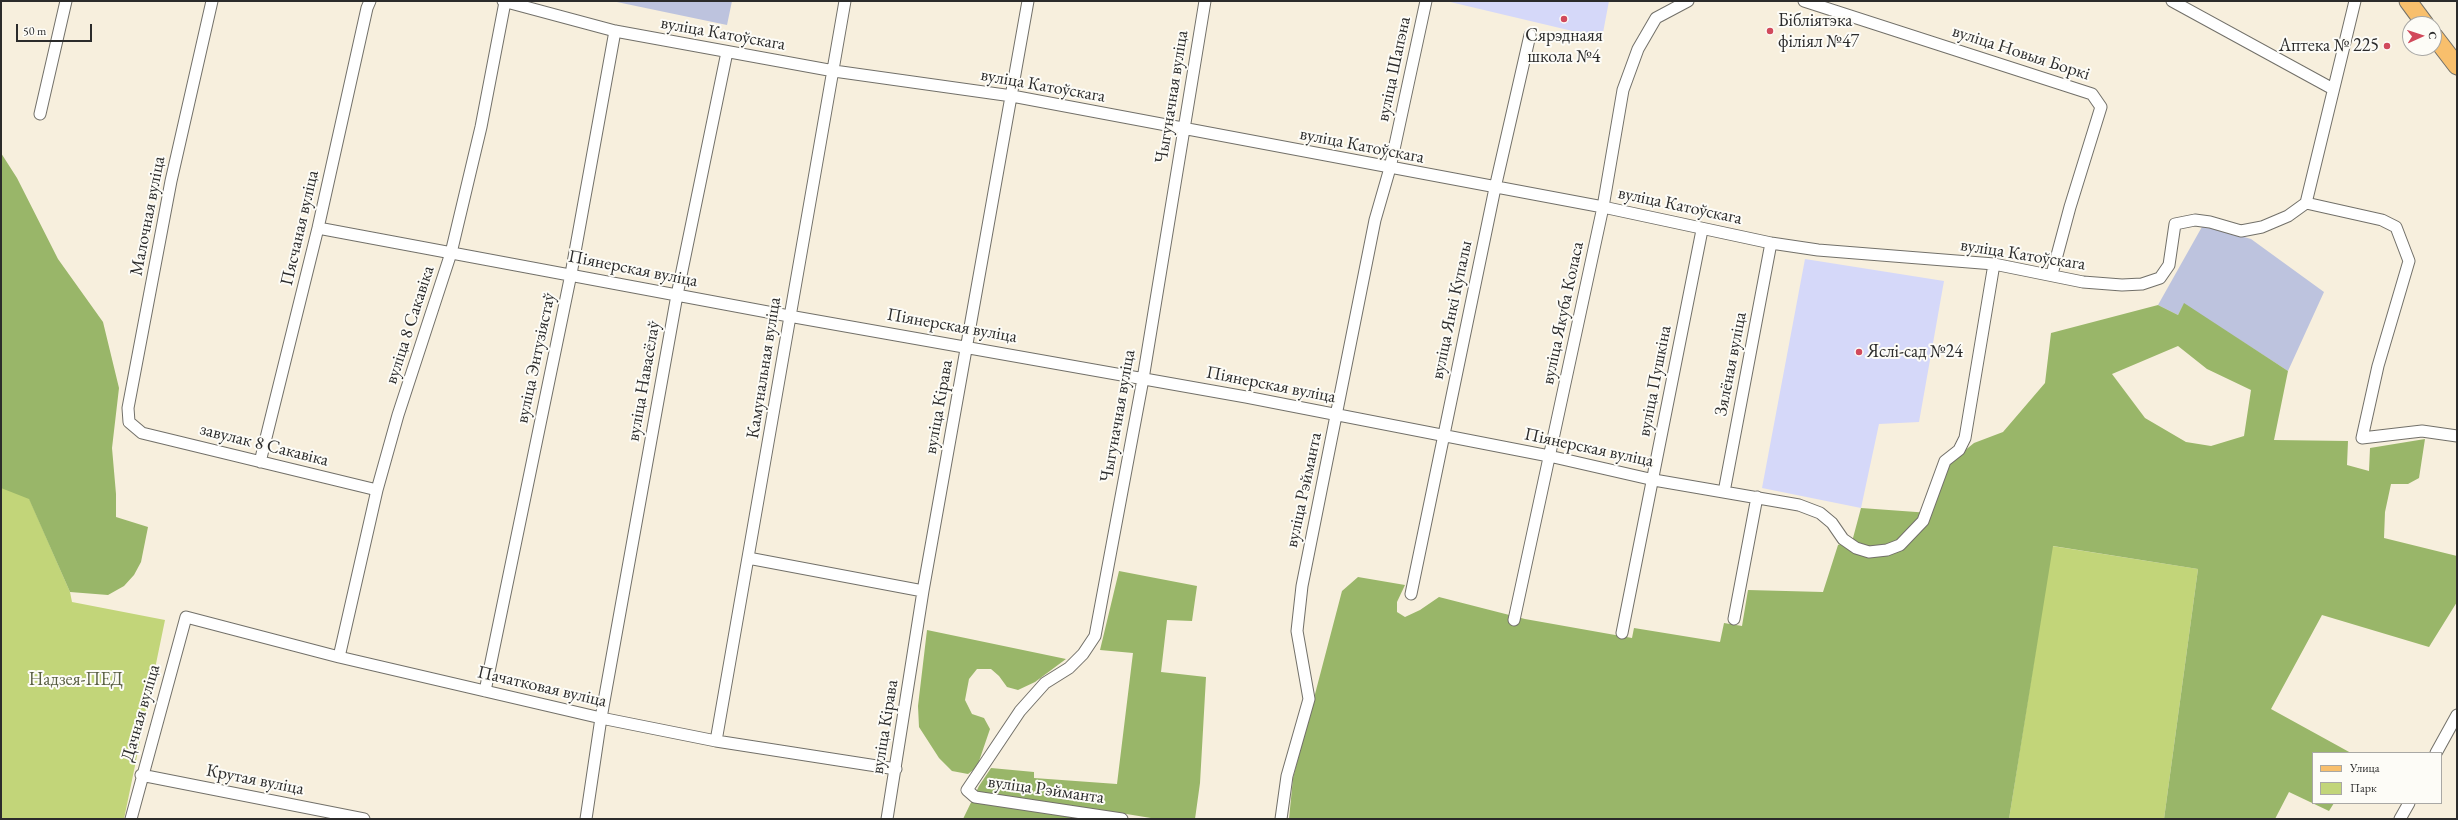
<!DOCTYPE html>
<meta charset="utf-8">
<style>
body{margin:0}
#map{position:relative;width:2458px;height:820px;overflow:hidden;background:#f7efdd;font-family:"EB Garamond",serif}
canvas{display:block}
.frame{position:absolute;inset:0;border:2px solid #2b2b2b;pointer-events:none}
.legend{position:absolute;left:2312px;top:752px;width:130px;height:52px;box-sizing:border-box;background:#fdfcf7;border:1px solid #a9a8a5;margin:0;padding:5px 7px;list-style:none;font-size:12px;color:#2b2b2b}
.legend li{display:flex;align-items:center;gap:8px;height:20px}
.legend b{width:20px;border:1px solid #a9a8a5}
.north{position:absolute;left:2402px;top:16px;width:40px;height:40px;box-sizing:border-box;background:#fdfcf7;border:1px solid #a9a8a5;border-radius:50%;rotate:87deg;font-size:11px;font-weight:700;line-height:16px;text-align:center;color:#2b2b2b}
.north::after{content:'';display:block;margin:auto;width:14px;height:18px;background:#d1495b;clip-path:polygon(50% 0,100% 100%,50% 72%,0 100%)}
.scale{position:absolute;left:16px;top:24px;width:76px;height:18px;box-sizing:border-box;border:2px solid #2b2b2b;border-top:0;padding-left:5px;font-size:12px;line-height:14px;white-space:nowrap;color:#2b2b2b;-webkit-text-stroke:3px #fdfcf7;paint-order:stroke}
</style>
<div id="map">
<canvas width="2458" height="820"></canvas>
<div class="frame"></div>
<ul class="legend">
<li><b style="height:5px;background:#f8bf6c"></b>Улица</li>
<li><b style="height:11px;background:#c2d579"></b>Парк</li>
</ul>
<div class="north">С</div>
<div class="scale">50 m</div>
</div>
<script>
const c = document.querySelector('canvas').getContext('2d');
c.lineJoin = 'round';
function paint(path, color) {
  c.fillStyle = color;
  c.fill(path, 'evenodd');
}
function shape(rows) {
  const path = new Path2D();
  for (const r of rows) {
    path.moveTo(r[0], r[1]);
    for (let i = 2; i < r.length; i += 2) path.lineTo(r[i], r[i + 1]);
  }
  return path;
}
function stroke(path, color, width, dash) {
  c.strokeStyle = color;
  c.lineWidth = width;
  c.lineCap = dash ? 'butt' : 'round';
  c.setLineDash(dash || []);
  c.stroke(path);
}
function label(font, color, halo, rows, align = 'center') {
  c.font = font + ' "EB Garamond",serif';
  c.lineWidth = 4;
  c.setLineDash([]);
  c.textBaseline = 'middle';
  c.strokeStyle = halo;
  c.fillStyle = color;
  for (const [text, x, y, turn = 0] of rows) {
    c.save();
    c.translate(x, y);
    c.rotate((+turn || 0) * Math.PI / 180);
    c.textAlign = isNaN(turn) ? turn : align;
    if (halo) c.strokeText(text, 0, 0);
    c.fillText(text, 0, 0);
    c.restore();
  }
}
paint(shape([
 [1446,1,1609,1,1602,38],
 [1805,259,1944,281,1919,422,1879,424,1861,508,1762,488]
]), '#d5d8f9');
paint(shape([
 [612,1,732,1,727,25],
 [2203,225,2251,239,2324,292,2288,371,2184,304,2178,315,2158,305]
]), '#bdc3de');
paint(shape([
 [2,487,29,498,70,592,72,602,165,620,124,819,1,819],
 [2052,546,2198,569,2164,819,2009,819]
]), '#c2d579');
paint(shape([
 [1,153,17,178,58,259,103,322,119,388,112,448,116,494,116,517,148,527,141,562,134,575,124,586,108,595,70,592,29,499,1,488],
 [2184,303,2288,371,2274,440,2348,441,2347,465,2369,471,2370,448,2425,439,2419,478,2408,484,2391,484,2385,512,2384,538,2457,556,2457,602,2429,647,2322,615,2271,709,2351,753,2313,753,2313,803,2334,803,2329,811,2289,792,2275,819,2164,819,2198,569,2053,546,2009,819,1289,819,1293,778,1342,591,1358,577,1405,585,1397,602,1397,612,1405,617,1420,610,1439,597,1525,619,1632,638,1634,628,1720,642,1724,623,1742,626,1748,590,1823,592,1838,545,1853,538,1861,508,1930,513,1947,465,1974,443,2003,432,2045,383,2051,333,2158,305,2178,315],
 [2178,346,2207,369,2251,390,2244,436,2211,446,2186,442,2145,418,2112,374],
 [1119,571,1197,586,1192,621,1167,620,1161,672,1206,677,1200,783,1195,819,1157,819,1096,809,1095,819,963,819,979,786,991,768,1034,772,1034,778,1117,784,1133,653,1100,650],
 [927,630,1066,659,1035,682,1018,690,1007,687,999,676,991,669,977,669,969,679,965,700,972,714,984,718,990,729,977,767,968,774,952,771,939,758,919,727,918,706]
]), '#99b669');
const minor = shape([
 [212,1,171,181,128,408,129,422,142,433,377,490],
 [503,1,615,31,834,71,1012,96,1603,207,1771,243,1818,250,1994,264,2083,282,2122,285,2142,284,2160,278,2169,265,2175,224,2195,220,2210,222,2241,231,2262,227,2288,216,2306,203,2355,1],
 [1804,1,2092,94,2101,107,2070,207,2052,274],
 [2172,1,2333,89],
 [40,114,66,1],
 [2306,203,2382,220,2396,227,2409,261,2378,366,2362,438,2422,431,2457,436],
 [318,228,789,316,1246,397,1549,456,1654,480,1799,505,1820,513,1832,523,1843,539,1856,548,1869,552,1887,550,1900,545,1923,521,1945,461,1959,450,1965,438,1994,264],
 [260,462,318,228,367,8,370,1],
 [1724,492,1771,243],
 [748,558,923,591],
 [1411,594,1495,188,1530,35],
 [1734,619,1757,497],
 [1514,620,1603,207,1623,90,1638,49,1656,18,1688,1],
 [1622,633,1702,230],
 [339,657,377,490,398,415,451,253,481,127,505,2],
 [485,691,571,274,615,31],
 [716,741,845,1],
 [2436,753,2457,715],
 [141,775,364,819],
 [131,819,186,617,339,657,601,718,716,741,896,769],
 [586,819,601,718,677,295,727,52],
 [887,819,923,591,1028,1],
 [1122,819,975,797,967,790,1020,711,1045,683,1069,668,1083,654,1095,636,1143,379,1205,1],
 [1281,819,1287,776,1309,699,1297,631,1302,586,1375,220,1390,168,1426,1],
 [2400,819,2409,803]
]);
const primary = shape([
 [2408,1,2425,24],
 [2434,36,2457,66]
]);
stroke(minor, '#727069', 13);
stroke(primary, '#727069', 19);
stroke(minor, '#fff', 11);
stroke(primary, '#f8bf6c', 17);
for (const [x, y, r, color] of [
 [1564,19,4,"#d1495b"],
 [1770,31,4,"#d1495b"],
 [2387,46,4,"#d1495b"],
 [1859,352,4,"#d1495b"]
]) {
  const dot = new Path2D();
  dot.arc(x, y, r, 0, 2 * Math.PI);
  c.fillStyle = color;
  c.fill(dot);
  stroke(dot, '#fdfcf7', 1.5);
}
label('18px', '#2b2b2b', '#fdfcf7', [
 ["Бібліятэка",1778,21],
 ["філіял №47",1778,42],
 ["Сярэднаяя",1564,36,"center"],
 ["школа №4",1564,57,"center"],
 ["Аптека № 225",2379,46,"right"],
 ["Яслі-сад №24",1867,352]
], 'left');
label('18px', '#2b2b2b', '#fdfcf7', [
 ["вуліца Катоўскага",723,34,10],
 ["вуліца Новыя Боркі",2021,53,18],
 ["вуліца Шапэна",1394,69,-78],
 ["вуліца Катоўскага",1043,86,10],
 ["Чыгуначная вуліца",1172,97,-81],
 ["вуліца Катоўскага",1362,146,11],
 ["вуліца Катоўскага",1680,206,12],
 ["Малочная вуліца",148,216,-79],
 ["Пясчаная вуліца",300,228,-77],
 ["вуліца Катоўскага",2023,255,9],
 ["Піянерская вуліца",633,269,11],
 ["вуліца Янкі Купалы",1452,310,-78],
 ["вуліца Якуба Коласа",1563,313,-78],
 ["вуліца 8 Сакавіка",410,325,-72],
 ["Піянерская вуліца",952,326,10],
 ["вуліца Энтузіястаў",536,358,-78],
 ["Зялёная вуліца",1731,364,-79],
 ["Камунальная вуліца",764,368,-81],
 ["вуліца Навасёлаў",644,381,-80],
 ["вуліца Пушкіна",1655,381,-79],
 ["Піянерская вуліца",1271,385,11],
 ["вуліца Кірава",939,407,-80],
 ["Чыгуначная вуліца",1118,416,-80],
 ["завулак 8 Сакавіка",264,445,14],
 ["Піянерская вуліца",1589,448,12],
 ["вуліца Рэйманта",1304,490,-78],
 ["Пачатковая вуліца",542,687,13],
 ["Дачная вуліца",141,713,-74],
 ["вуліца Кірава",885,727,-81],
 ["Крутая вуліца",255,780,11],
 ["вуліца Рэйманта",1046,790,8]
]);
label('18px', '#585e42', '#fdfcf7', [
 ["Надзея-ПЕД",76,680]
]);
</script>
